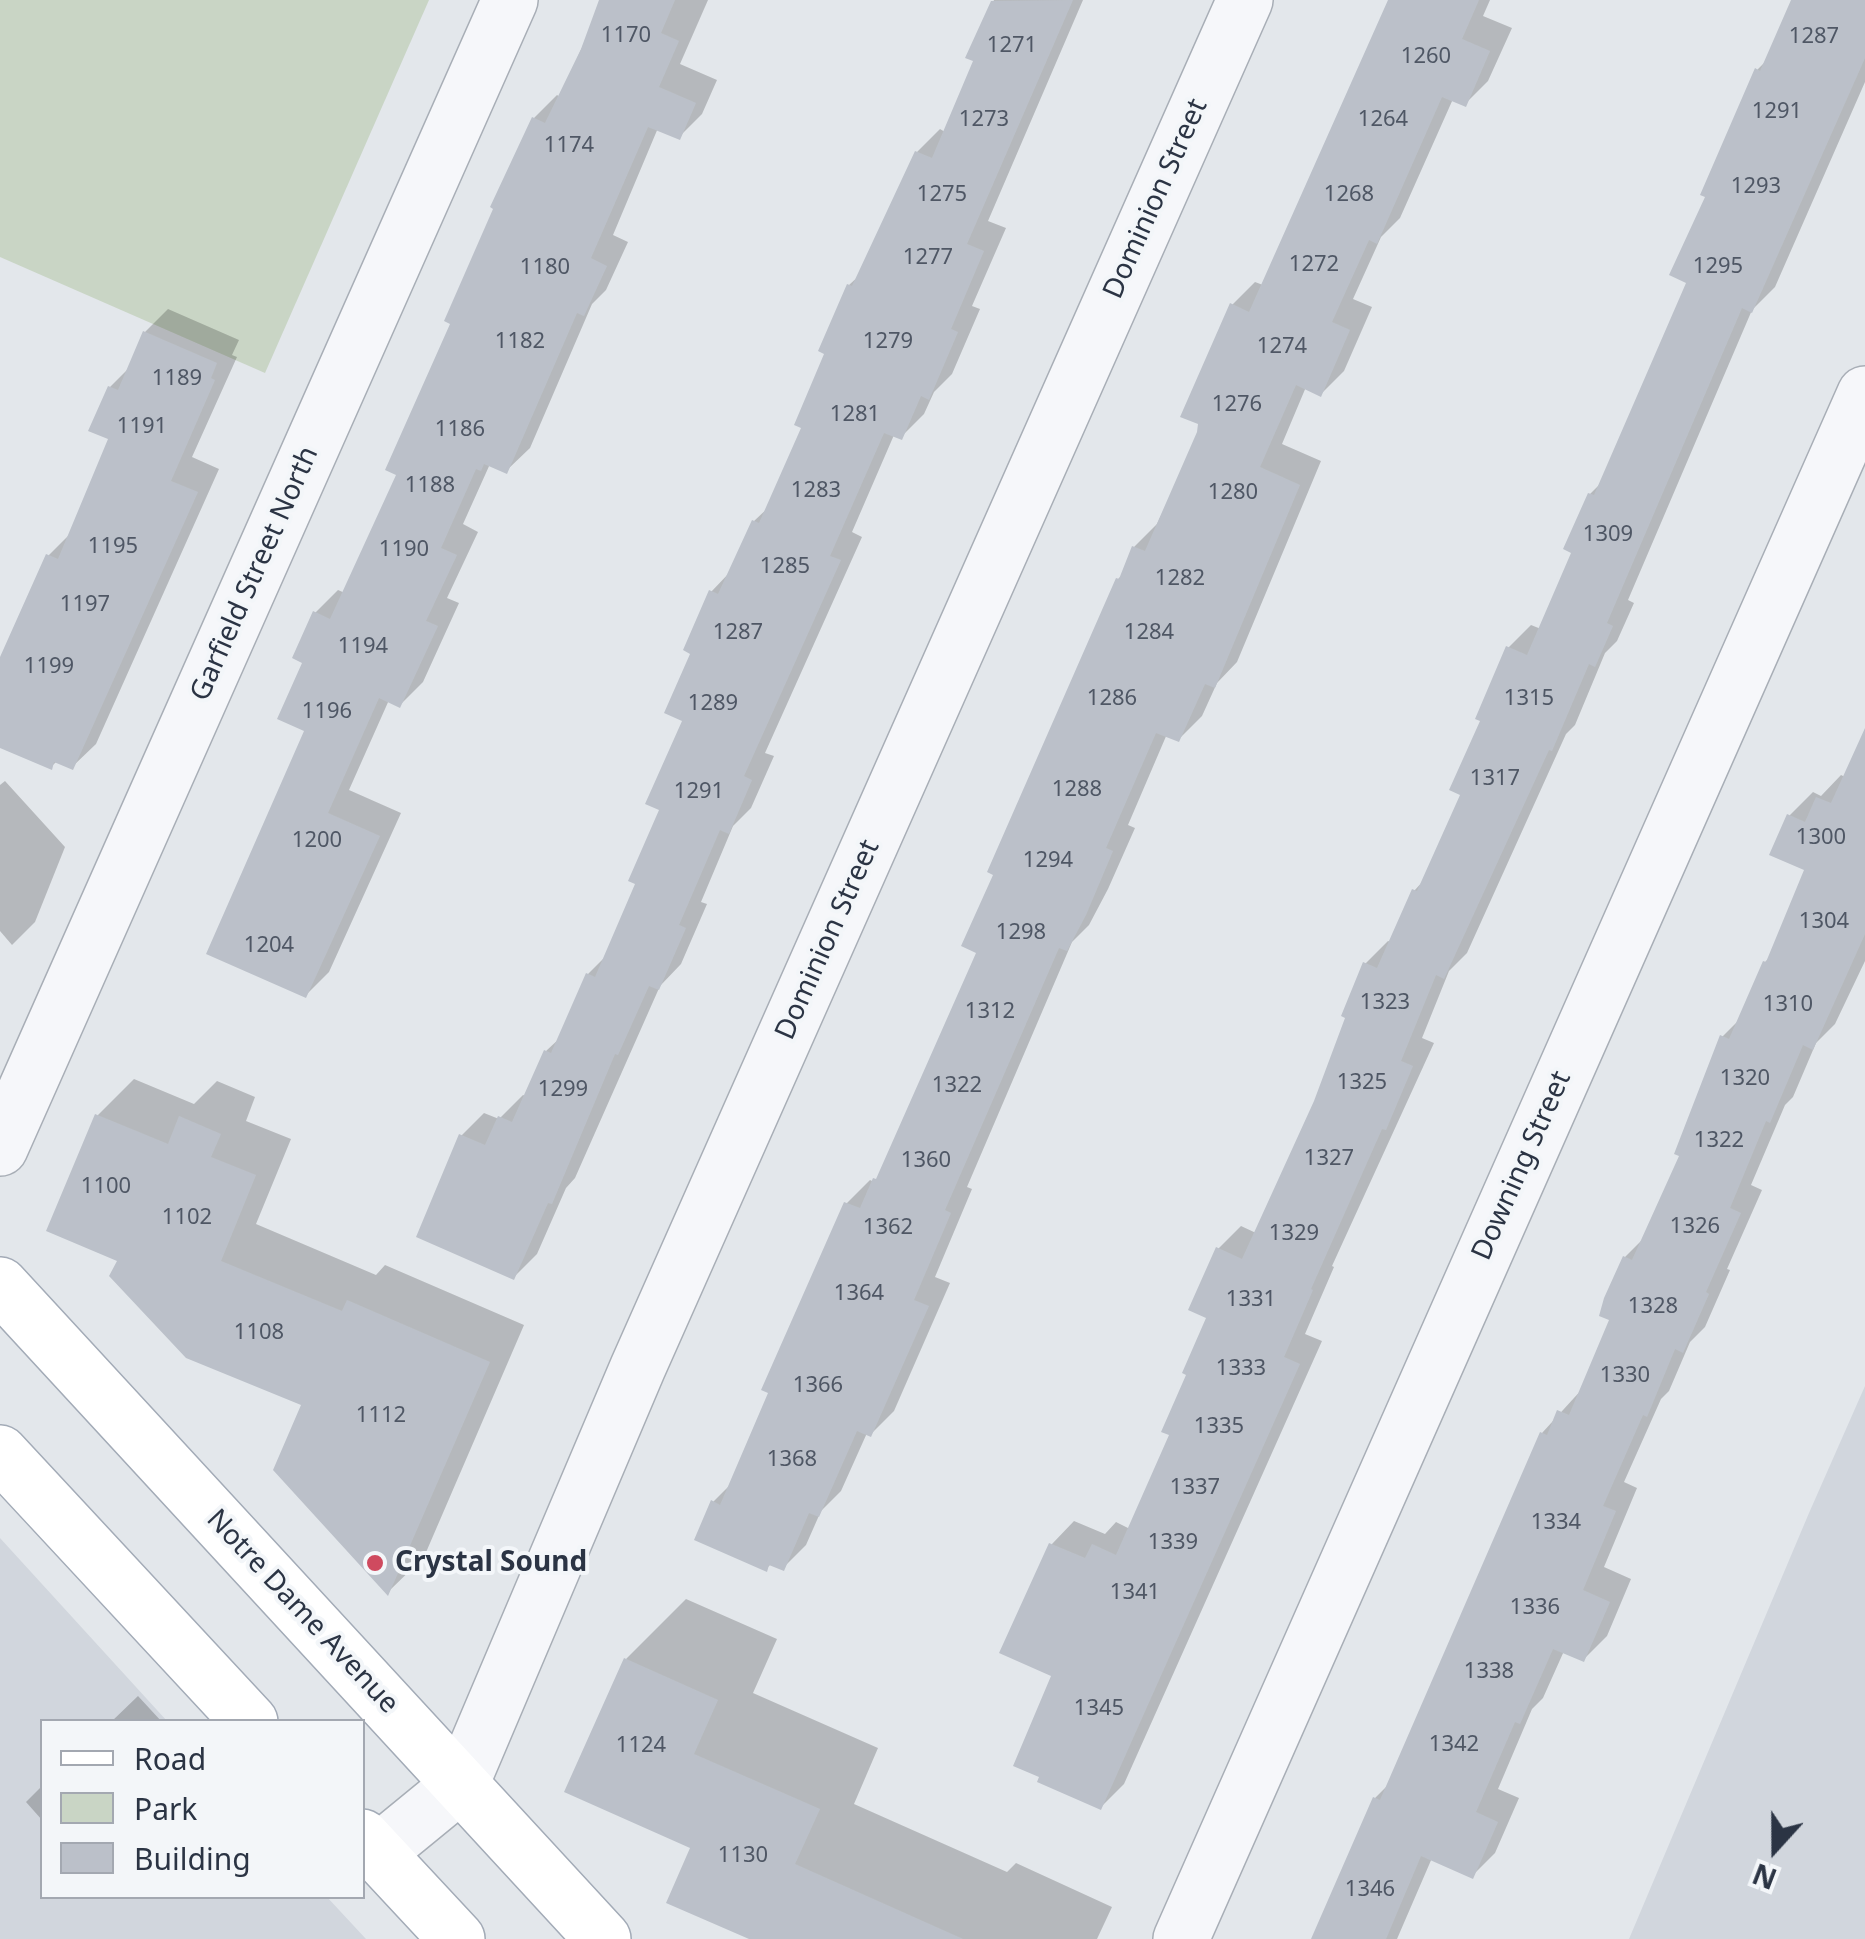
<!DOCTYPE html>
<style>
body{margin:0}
#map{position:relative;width:1865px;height:1939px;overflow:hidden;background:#e3e7eb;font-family:"Noto Sans",sans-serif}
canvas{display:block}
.legend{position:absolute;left:40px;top:1719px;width:325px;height:180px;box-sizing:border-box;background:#f3f6f9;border:2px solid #a3a8b1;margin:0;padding:12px 18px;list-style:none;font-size:30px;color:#2b3444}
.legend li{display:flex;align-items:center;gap:20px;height:50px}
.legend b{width:50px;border:2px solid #a3a8b1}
.north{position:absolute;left:1725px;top:1799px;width:100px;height:100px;-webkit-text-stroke:8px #f3f6f9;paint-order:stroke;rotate:201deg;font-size:28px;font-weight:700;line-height:40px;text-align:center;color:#2b3444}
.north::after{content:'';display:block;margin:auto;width:35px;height:45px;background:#2b3444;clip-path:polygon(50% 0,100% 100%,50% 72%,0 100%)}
</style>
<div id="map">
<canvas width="1865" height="1939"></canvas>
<ul class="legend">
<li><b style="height:12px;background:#fff"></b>Road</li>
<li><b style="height:28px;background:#c9d5c5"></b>Park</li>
<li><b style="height:28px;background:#bbc0c9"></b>Building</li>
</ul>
<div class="north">N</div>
</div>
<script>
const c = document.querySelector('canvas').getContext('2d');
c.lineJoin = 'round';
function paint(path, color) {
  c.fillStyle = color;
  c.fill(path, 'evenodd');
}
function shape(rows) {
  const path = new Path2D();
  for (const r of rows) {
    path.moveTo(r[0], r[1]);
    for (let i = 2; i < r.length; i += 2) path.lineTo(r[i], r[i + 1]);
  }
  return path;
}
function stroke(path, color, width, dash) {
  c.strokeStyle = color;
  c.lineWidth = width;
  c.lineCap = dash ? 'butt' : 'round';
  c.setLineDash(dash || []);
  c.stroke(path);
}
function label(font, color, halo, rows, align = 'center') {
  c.font = font + ' "Noto Sans",sans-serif';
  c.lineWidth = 8;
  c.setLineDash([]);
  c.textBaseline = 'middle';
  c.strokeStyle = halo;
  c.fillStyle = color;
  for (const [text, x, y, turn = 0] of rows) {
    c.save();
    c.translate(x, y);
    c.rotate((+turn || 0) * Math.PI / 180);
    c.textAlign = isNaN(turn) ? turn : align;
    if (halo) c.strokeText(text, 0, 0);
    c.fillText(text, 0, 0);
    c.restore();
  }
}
paint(shape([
 [1865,1386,1865,1939,1629,1939,1809,1513],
 [0,1538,167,1721,42,1722,42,1896,327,1897,366,1939,0,1939]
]), '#d1d6dd');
paint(shape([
 [0,0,429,0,265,373,0,257]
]), '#c9d5c5');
paint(shape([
 [603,0,708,0,680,64,717,80,702,114,679,137,658,128,613,235,628,242,606,290,592,304,530,448,506,471,490,464,463,524,478,532,447,598,459,603,423,682,400,705,389,700,349,790,401,813,329,972,306,995,306,661,315,613,338,590,345,593,399,474,453,322,534,118,557,95,560,97],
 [994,0,1083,0,988,221,1006,228,972,306,980,309,952,374,934,392,924,414,901,437,894,435,852,532,862,537,765,753,774,756,751,808,733,826,701,902,707,904,681,964,660,986,575,1178,566,1188,537,1254,514,1277,461,1136,484,1113,499,1119,523,1095,526,1096,546,1051,561,1037,588,974,607,955,639,883,663,809,686,720,693,652,711,592,731,571,754,521,770,506,804,426,849,285,861,274,917,152,940,129,945,132,976,60,968,57],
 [1390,0,1490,0,1483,16,1512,28,1488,81,1465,104,1453,99,1400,218,1381,237,1353,299,1372,307,1344,371,1321,394,1306,387,1282,444,1321,461,1237,662,1217,683,1202,716,1179,739,1167,734,1128,825,1135,828,1108,889,1089,925,1072,942,967,1187,972,1189,935,1277,950,1283,894,1411,871,1434,867,1433,841,1491,821,1511,806,1545,783,1568,772,1563,766,1569,713,1502,733,1482,847,1203,870,1180,874,1182,882,1173,980,952,1118,579,1124,573,1134,547,1157,524,1200,432,1232,305,1255,282,1263,285],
 [1794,0,1865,0,1865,82,1775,287,1752,310,1628,600,1634,603,1617,641,1605,653,1575,725,1566,734,1467,953,1449,971,1422,1038,1434,1043,1332,1266,1334,1267,1305,1334,1322,1341,1124,1784,1101,1807,1054,1674,1052,1544,1074,1521,1105,1534,1116,1522,1130,1529,1173,1434,1209,1317,1218,1249,1241,1226,1256,1233,1316,1102,1365,964,1388,941,1391,942,1414,891,1424,880,1463,794,1483,719,1508,648,1531,625,1541,629,1575,552,1590,494,1602,482,1689,282,1708,196,1757,70,1769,58],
 [168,309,239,340,232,355,237,357,192,457,219,469,96,744,72,767,57,761,51,767,0,745,0,663,49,555,71,533,111,438,110,387,130,367,145,332],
 [1865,734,1865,961,1835,1024,1816,1043,1793,1097,1785,1105,1751,1185,1762,1190,1727,1269,1730,1270,1705,1327,1690,1342,1669,1391,1661,1399,1624,1482,1637,1488,1604,1567,1631,1579,1607,1636,1584,1659,1564,1651,1543,1698,1532,1709,1498,1789,1519,1798,1495,1853,1472,1876,1432,1858,1397,1939,1313,1939,1375,1798,1390,1783,1542,1433,1584,1387,1612,1319,1625,1257,1645,1237,1682,1154,1722,1037,1740,1019,1765,962,1772,955,1808,869,1772,853,1790,815,1813,792,1821,796,1841,775,1845,777],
 [5,781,65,847,35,922,12,945,0,931,0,785],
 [134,1079,194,1104,217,1081,255,1097,246,1121,291,1139,256,1224,376,1275,385,1265,524,1325,424,1557,388,1592,305,1404,120,1260,49,1229,98,1115],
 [686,1599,777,1639,753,1693,878,1748,854,1804,1007,1872,1016,1863,1112,1907,1097,1939,755,1939,693,1847,626,1659],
 [138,1696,162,1722,111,1722],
 [42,1786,42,1820,26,1802]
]), '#0003');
paint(shape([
 [599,0,675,0,661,33,679,41,659,87,696,103,680,140,648,127,591,258,607,266,584,316,577,313,507,474,484,464,481,471,476,469,441,548,457,555,426,621,438,626,400,708,379,698,328,813,380,836,306,998,206,954,304,731,277,719,302,663,292,658,313,611,330,619,396,475,385,470,450,324,444,321,493,209,490,207,532,117,545,123,581,49],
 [1073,0,967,244,984,251,951,329,958,332,929,400,921,396,902,440,884,433,830,556,841,560,744,776,752,780,729,834,720,830,679,925,686,928,659,990,649,986,618,1055,615,1054,552,1204,548,1203,514,1280,416,1237,459,1134,485,1145,498,1116,512,1122,544,1050,551,1053,586,973,595,977,635,884,628,881,659,810,645,804,682,721,664,713,690,654,683,650,709,590,718,594,752,520,759,523,801,428,794,425,824,354,818,351,847,284,852,286,915,151,932,158,973,61,965,58,991,1],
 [1388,0,1479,0,1462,39,1490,51,1466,107,1442,97,1377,244,1369,240,1332,322,1350,330,1321,397,1296,385,1260,467,1300,485,1215,688,1205,684,1179,742,1156,733,1106,848,1113,851,1086,915,1067,951,1059,948,945,1210,951,1213,914,1300,929,1306,871,1437,857,1431,819,1517,809,1513,784,1571,769,1565,767,1572,694,1540,711,1500,720,1505,768,1393,761,1390,844,1202,860,1208,873,1178,876,1179,976,953,961,946,993,875,987,872,1116,578,1119,579,1132,546,1145,551,1197,432,1198,424,1180,417,1230,303,1249,312],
 [1791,0,1865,0,1865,58,1752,313,1742,308,1607,623,1613,626,1595,667,1589,664,1552,751,1549,750,1444,979,1436,975,1401,1061,1413,1066,1386,1130,1382,1129,1311,1289,1313,1290,1284,1357,1300,1364,1101,1810,1037,1782,1039,1777,1013,1766,1051,1676,999,1653,1049,1543,1085,1558,1092,1544,1116,1555,1169,1435,1161,1432,1186,1375,1182,1373,1206,1318,1188,1310,1216,1247,1242,1259,1314,1101,1345,1018,1341,1016,1363,962,1377,968,1412,889,1417,891,1460,795,1449,790,1480,721,1475,719,1506,646,1527,655,1571,553,1563,549,1588,493,1594,495,1686,283,1669,275,1705,197,1700,195,1755,68,1760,71],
 [143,331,217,363,211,378,215,380,171,481,198,492,73,770,54,762,52,770,0,748,0,657,46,554,58,559,108,439,88,431,108,386,118,390],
 [1865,728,1865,934,1813,1050,1803,1045,1770,1123,1766,1121,1730,1208,1741,1213,1706,1292,1709,1294,1683,1353,1675,1349,1647,1417,1643,1415,1603,1506,1616,1511,1583,1590,1610,1602,1584,1662,1553,1649,1520,1724,1515,1722,1476,1812,1498,1822,1473,1879,1421,1856,1386,1939,1311,1939,1373,1797,1380,1800,1540,1432,1547,1435,1557,1410,1569,1415,1609,1320,1599,1316,1604,1298,1623,1256,1632,1260,1679,1156,1674,1154,1720,1035,1729,1039,1763,961,1766,962,1804,870,1769,855,1787,814,1805,822,1816,797,1831,803],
 [95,1114,168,1144,179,1116,221,1134,211,1157,256,1175,221,1261,342,1311,347,1300,490,1362,388,1596,273,1470,301,1405,186,1358,109,1276,117,1261,46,1231],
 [624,1658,718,1700,694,1754,820,1809,795,1864,963,1939,749,1939,666,1903,690,1848,564,1792]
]), '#bbc0c9');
const minor = shape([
 [0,1148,510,0],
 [378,1852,461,1784,638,1367,1245,0],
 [1181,1939,1865,394]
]);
const major = shape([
 [0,1285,603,1939],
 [0,1453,250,1722],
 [362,1837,457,1939]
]);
stroke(minor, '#a8aeb6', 58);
stroke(major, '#a3abb7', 58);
stroke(minor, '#f6f7fa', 55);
stroke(major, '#fff', 55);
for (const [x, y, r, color] of [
 [375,1563,10,"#cf4a5f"]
]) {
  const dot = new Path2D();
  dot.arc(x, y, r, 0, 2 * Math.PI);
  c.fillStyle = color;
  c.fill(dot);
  stroke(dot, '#f3f6f9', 4);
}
label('22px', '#4f5765', null, [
 ["1170",626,36],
 ["1287",1814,37],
 ["1271",1012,46],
 ["1260",1426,57],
 ["1291",1777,112],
 ["1273",984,120],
 ["1264",1383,120],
 ["1174",569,146],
 ["1293",1756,187],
 ["1275",942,195],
 ["1268",1349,195],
 ["1277",928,258],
 ["1272",1314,265],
 ["1295",1718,267],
 ["1180",545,268],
 ["1182",520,342],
 ["1279",888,342],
 ["1274",1282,347],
 ["1189",177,379],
 ["1276",1237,405],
 ["1281",855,415],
 ["1191",142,427],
 ["1186",460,430],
 ["1188",430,486],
 ["1283",816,491],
 ["1280",1233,493],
 ["1309",1608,535],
 ["1195",113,547],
 ["1190",404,550],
 ["1285",785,567],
 ["1282",1180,579],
 ["1197",85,605],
 ["1287",738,633],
 ["1284",1149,633],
 ["1194",363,647],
 ["1199",49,667],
 ["1286",1112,699],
 ["1315",1529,699],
 ["1289",713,704],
 ["1196",327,712],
 ["1317",1495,779],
 ["1288",1077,790],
 ["1291",699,792],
 ["1300",1821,838],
 ["1200",317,841],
 ["1294",1048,861],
 ["1304",1824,922],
 ["1298",1021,933],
 ["1204",269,946],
 ["1323",1385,1003],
 ["1310",1788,1005],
 ["1312",990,1012],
 ["1320",1745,1079],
 ["1325",1362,1083],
 ["1322",957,1086],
 ["1299",563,1090],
 ["1322",1719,1141],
 ["1327",1329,1159],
 ["1360",926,1161],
 ["1100",106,1187],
 ["1102",187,1218],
 ["1326",1695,1227],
 ["1362",888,1228],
 ["1329",1294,1234],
 ["1364",859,1294],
 ["1331",1251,1300],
 ["1328",1653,1307],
 ["1108",259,1333],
 ["1333",1241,1369],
 ["1330",1625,1376],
 ["1366",818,1386],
 ["1112",381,1416],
 ["1335",1219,1427],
 ["1368",792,1460],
 ["1337",1195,1488],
 ["1334",1556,1523],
 ["1339",1173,1543],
 ["1341",1135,1593],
 ["1336",1535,1608],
 ["1338",1489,1672],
 ["1345",1099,1709],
 ["1342",1454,1745],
 ["1124",641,1746],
 ["1130",743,1856],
 ["1346",1370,1890]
]);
label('28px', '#2b3444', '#f3f6f9', [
 ["Dominion Street",1156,199,-66],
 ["Garfield Street North",255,574,-66],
 ["Dominion Street",828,940,-66],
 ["Downing Street",1522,1166,-66],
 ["Notre Dame Avenue",302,1612,47]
]);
label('bold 28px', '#2b3444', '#f3f6f9', [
 ["Crystal Sound",395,1563]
], 'left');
</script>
